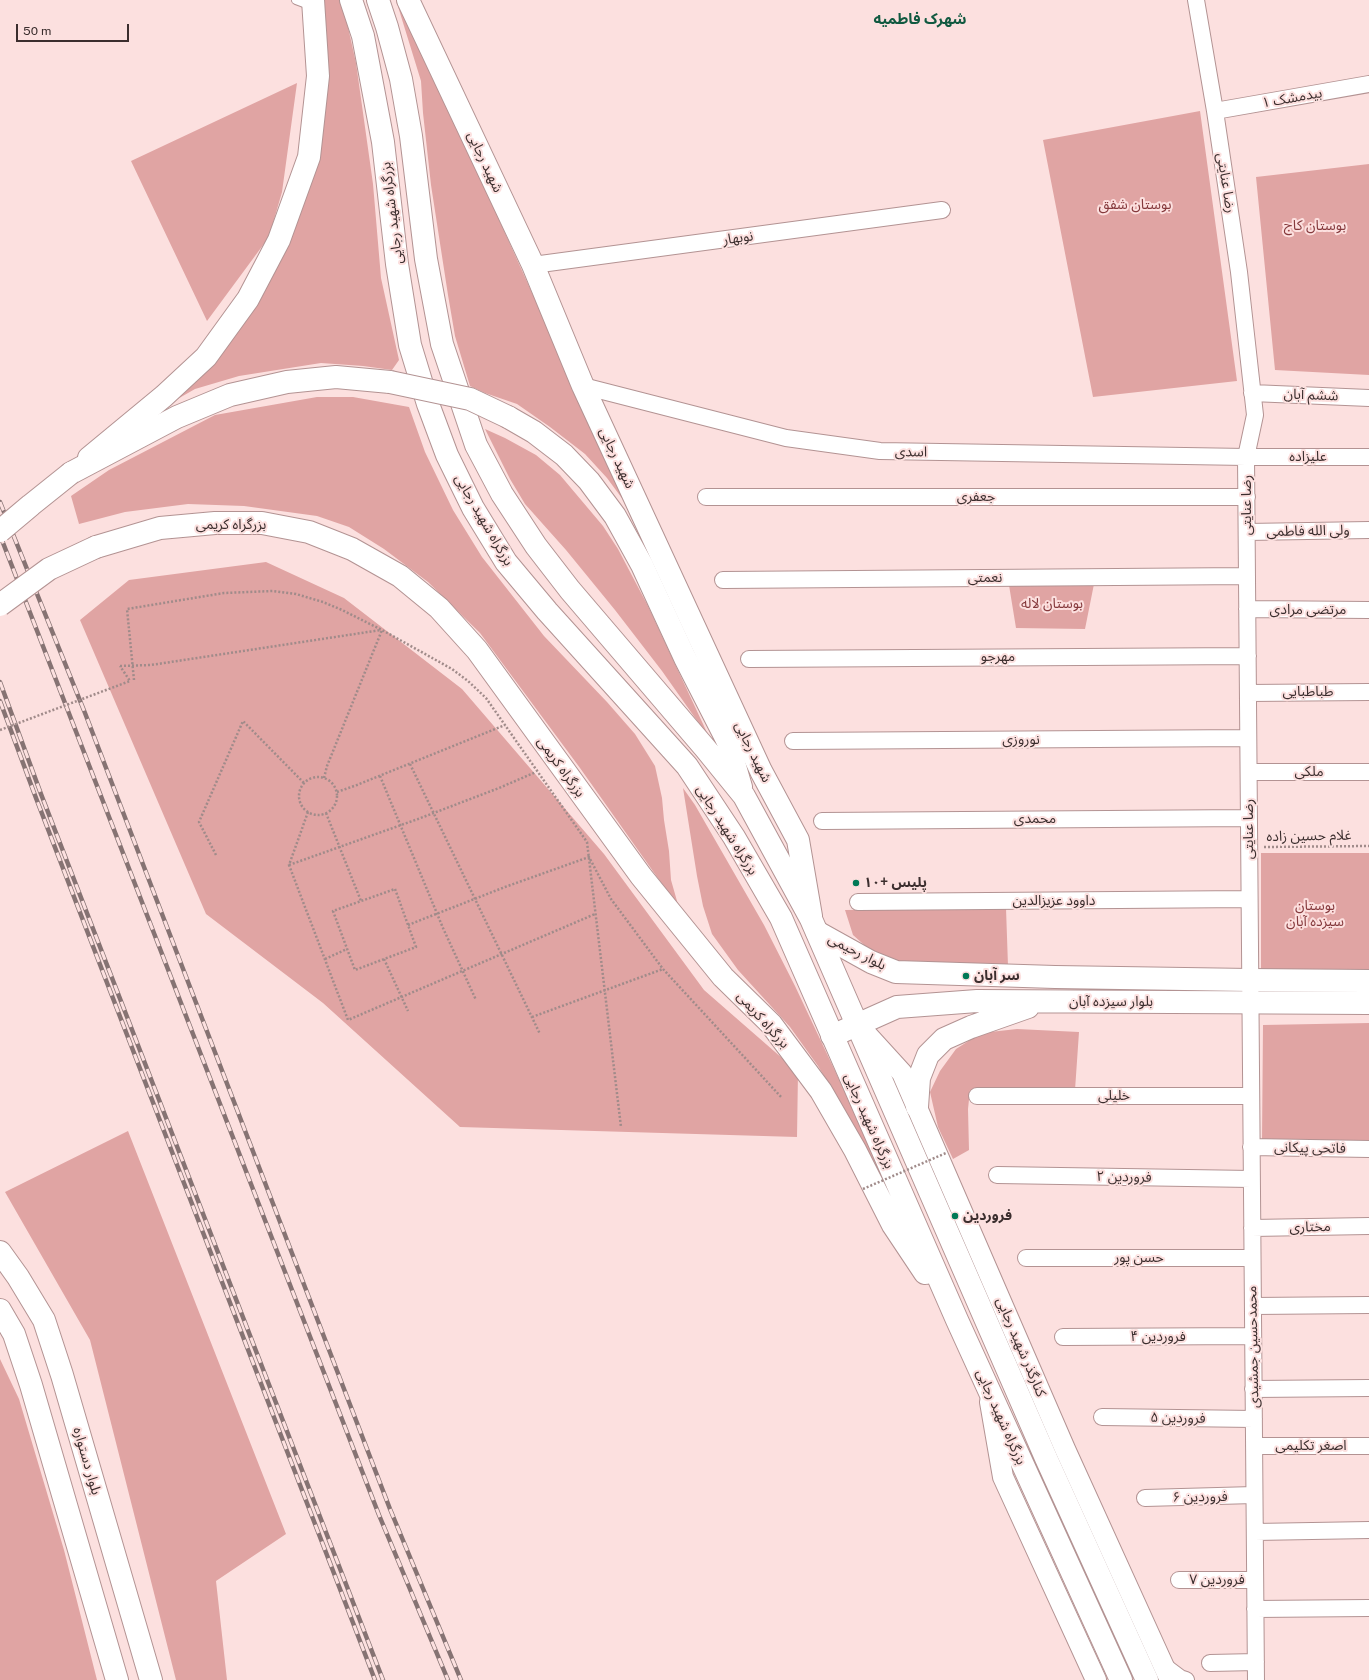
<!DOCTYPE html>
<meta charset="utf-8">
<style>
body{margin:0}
#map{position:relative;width:1369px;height:1680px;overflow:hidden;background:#fce0df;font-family:"Public Sans",sans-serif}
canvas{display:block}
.scale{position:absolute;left:16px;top:24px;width:113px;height:18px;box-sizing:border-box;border:2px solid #3b2e2e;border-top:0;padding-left:5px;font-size:12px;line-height:14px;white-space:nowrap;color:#3b2e2e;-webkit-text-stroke:3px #fce0df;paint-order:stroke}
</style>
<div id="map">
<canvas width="1369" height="1680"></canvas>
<div class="scale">50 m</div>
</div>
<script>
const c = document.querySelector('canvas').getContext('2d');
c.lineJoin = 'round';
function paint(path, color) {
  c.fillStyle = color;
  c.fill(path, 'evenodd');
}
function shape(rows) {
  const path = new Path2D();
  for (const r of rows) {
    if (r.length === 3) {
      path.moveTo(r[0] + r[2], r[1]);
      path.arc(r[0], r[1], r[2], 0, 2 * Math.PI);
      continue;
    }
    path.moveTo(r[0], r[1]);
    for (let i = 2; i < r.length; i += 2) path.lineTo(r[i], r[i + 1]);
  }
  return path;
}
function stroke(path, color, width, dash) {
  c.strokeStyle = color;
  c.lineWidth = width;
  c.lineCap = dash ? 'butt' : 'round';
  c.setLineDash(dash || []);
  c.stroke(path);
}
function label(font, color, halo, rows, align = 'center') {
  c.font = font + ' "Public Sans","Noto Sans Arabic",sans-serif';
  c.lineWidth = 4;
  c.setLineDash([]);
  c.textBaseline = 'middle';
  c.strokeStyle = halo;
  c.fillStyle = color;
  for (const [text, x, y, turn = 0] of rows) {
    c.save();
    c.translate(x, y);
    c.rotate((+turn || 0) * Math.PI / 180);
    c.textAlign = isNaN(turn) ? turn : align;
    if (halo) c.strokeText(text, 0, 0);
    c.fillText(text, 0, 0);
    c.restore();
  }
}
paint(shape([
 [324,0,342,0,356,63,373,184,381,278,399,360,392,370,363,366,321,363,239,376,195,389,167,405,241,322,325,81,327,36],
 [396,0,400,0,579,397,635,516,607,478,585,454,550,427,517,404,485,393,470,386,455,336,448,295,431,185,423,113,421,81],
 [297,83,282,192,269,237,207,321,131,161],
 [1200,111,1237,381,1093,397,1043,140],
 [1369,164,1369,375,1275,370,1256,177],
 [317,397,353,397,409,407,425,452,453,510,482,557,544,636,607,702,635,734,655,766,662,798,664,820,669,851,671,880,679,908,580,768,480,633,428,582,384,549,349,527,317,516,244,506,188,504,125,512,79,524,71,496,109,470,215,415],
 [485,429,505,438,536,455,560,475,603,526,618,549,648,606,710,739,662,671,615,610,566,550,525,504,510,479],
 [266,562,344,598,462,689,604,854,704,990,798,1072,797,1137,460,1127,323,1003,206,914,80,620,129,580],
 [1008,579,1095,579,1085,629,1016,628],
 [683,788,695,805,764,925,795,986,877,1160,872,1164,844,1108,818,1066,790,1027,738,970,712,934,703,906,697,876],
 [1261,853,1369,853,1369,977,1261,975],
 [1006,908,1008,966,912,966,881,960,853,935,845,910],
 [1369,1023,1369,1144,1262,1141,1263,1025],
 [1017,1029,1079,1032,1075,1090,970,1090,968,1109,969,1150,953,1159,938,1127,930,1092,940,1071,956,1049,981,1033],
 [128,1131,286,1534,216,1581,227,1680,176,1680,90,1340,5,1192],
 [0,1359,19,1399,64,1550,97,1680,0,1680]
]), '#e0a4a3');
const service = shape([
 [296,0,312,6]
]);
const minor = shape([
 [1196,0,1215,111,1239,272,1255,415,1246,457,1256,1680],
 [1215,111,1369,84],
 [533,265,942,210],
 [583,386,786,438,880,451,1246,457,1369,457],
 [1252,393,1369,398],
 [706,497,1247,497],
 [1247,532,1369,530],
 [723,580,1247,576],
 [1247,609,1369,610],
 [749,659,1248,656],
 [1248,693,1369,692],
 [793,741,1248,738],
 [1249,772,1369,772],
 [822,821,1249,818],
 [858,902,1249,899],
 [977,1096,1251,1096],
 [1251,1147,1369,1149],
 [997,1175,1251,1179],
 [1252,1228,1369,1226],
 [1026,1258,1252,1258],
 [1253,1306,1369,1305],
 [1063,1337,1253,1336],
 [1253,1389,1369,1388],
 [1102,1417,1254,1419],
 [1254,1446,1369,1446],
 [1145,1498,1254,1495],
 [1255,1532,1369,1530],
 [1179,1580,1255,1580],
 [1255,1609,1369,1608],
 [1210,1663,1256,1662],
 [1164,1666,1180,1678,1186,1680]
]);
const tertiary = shape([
 [861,1028,902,1073,1065,1449,1170,1680],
 [990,1402,1003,1477,1096,1680]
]);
const secondary = shape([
 [817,932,871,962,896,972,1055,977,1250,980,1369,981],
 [832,1036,897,1007,977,1001,1369,1003],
 [917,1107,919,1078,928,1055,944,1039,971,1027,1028,1007]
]);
const primary = shape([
 [408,0,533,265,583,386,761,771,798,840,811,916],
 [89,458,164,396,206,357,248,299,279,240,309,157,318,76,313,0],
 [0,1252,18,1277,44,1320,62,1375,151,1680],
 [0,1310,14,1334,31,1385,117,1680]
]);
const trunk = shape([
 [351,0,363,36,383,142,397,264,410,345,428,404,447,455,473,508,506,562,547,611,687,766,734,837,781,918,957,1320,1121,1680],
 [378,0,387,27,401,79,411,136,426,259,442,344,476,445,502,494,536,546,570,590,705,748,744,796,811,919,1046,1458,1147,1680],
 [508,417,534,432,564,455,589,481,615,516,642,565,685,658,728,742,741,787],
 [71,473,177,417,230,395,287,382,336,377,390,382],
 [96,547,160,528,215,523,262,523,309,532,352,549,400,576,439,608,477,650,641,876,723,977,771,1024,821,1091,855,1150,893,1225,925,1273]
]);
stroke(service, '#b39393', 10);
stroke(minor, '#b39393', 18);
stroke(tertiary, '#b39393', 22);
stroke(secondary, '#b39393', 24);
stroke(primary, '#b39393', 24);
stroke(trunk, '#b39393', 24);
stroke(shape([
 [120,666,151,665,381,630],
 [134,680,127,609,224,593,273,591,296,594,323,602,342,610,382,630,452,669,468,681,486,698,587,842,621,1127],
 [410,764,540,1034],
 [380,776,443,928,476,1000],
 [318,796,19],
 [324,778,327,766,382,630],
 [337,792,357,785,505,725],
 [308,812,289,865,348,1020,595,914],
 [326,813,361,901],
 [1264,847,1369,846],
 [216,855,199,822,243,721,304,783],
 [289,865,418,819,499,788,536,772],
 [395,889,416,947,355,970,333,911,395,889],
 [408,925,505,887,589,857,611,899,663,969,782,1098],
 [325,959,347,949],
 [384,959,408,1011],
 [532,1017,663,969]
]), '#a08b8a', 2.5, [2, 2]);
stroke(service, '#fff', 8);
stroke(minor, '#fff', 16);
stroke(tertiary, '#fff', 20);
stroke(secondary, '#fff', 22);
stroke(primary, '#fff', 22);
stroke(trunk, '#fff', 22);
const rail = shape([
 [0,502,85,713,390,1509,461,1680],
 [0,535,379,1515,448,1680],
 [0,682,41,794,383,1680],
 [0,701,36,798,375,1680]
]);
stroke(rail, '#867373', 4.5);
stroke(rail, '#fce0df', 3, [9]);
const trunkBridge = shape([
 [390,382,470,399,508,417],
 [0,531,31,505,71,473],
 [0,605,49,569,96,547]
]);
stroke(trunkBridge, '#b39393', 24, []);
stroke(shape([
 [0,730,130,681,120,666],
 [863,1189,946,1153]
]), '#a08b8a', 2.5, [2, 2]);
stroke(trunkBridge, '#fff', 22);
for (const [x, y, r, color] of [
 [856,883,4,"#007956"],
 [966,976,4,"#007956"],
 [955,1216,4,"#007956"]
]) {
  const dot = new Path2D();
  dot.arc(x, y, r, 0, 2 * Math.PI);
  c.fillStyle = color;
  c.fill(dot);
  stroke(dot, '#fce0df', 1.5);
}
label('14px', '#3b2e2e', '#fce0df', [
 ["بیدمشک ۱",1292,98,-10],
 ["شهید رجایی",485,162,65],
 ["رضا عنایتی",1226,183,81],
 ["بزرگراه شهید رجایی",392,213,-97],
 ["نوبهار",738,238,-8],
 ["ششم آبان",1311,395,2],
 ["اسدی",911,452,1],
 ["علیزاده",1308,457],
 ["شهید رجایی",617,458,65],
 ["جعفری",976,497],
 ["رضا عنایتی",1247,505,-90],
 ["بزرگراه شهید رجایی",484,520,60],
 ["بزرگراه کریمی",231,525],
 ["ولی الله فاطمی",1308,531,-1],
 ["نعمتی",985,578],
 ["مرتضی مرادی",1308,610],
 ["مهرجو",998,657],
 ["طباطبایی",1308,692],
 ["نوروزی",1021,740],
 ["شهید رجایی",753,752,64],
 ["بزرگراه کریمی",561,767,54],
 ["ملکی",1309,772],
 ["محمدی",1035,819],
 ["رضا عنایتی",1249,829,-90],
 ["بزرگراه شهید رجایی",727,830,58],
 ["غلام حسین زاده",1309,836,-1],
 ["داوود عزیزالدین",1054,901],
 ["بلوار رحیمی",857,952,27],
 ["بلوار سیزده آبان",1111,1002],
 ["بزرگراه کریمی",763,1020,48],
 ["خلیلی",1114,1096],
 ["بزرگراه شهید رجایی",869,1121,66],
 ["فاتحی پیکانی",1310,1148,1],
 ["فروردین ۲",1124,1177,1],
 ["مختاری",1310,1227,-1],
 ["حسن پور",1139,1258],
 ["فروردین ۴",1158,1337],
 ["کنارگذر شهید رجایی",1021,1347,67],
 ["محمدحسین جمشیدی",1253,1347,-91],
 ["بزرگراه شهید رجایی",1001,1417,66],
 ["فروردین ۵",1178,1418,1],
 ["اصغر تکلیمی",1311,1446],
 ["بلوار دستواره",87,1461,74],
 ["فروردین ۶",1200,1497,-1],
 ["فروردین ۷",1217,1580]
]);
label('14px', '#85393c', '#fce0df', [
 ["بوستان شفق",1135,205],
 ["بوستان کاج",1315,226],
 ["بوستان لاله",1052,604],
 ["بوستان",1315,906],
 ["سیزده آبان",1315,922]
]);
label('bold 14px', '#3b2e2e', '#fce0df', [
 ["پلیس +۱۰",864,883],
 ["سر آبان",974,976],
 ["فروردین",963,1216]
], 'left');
label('bold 15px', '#105940', '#fce0df', [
 ["شهرک فاطمیه",920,19]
]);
</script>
